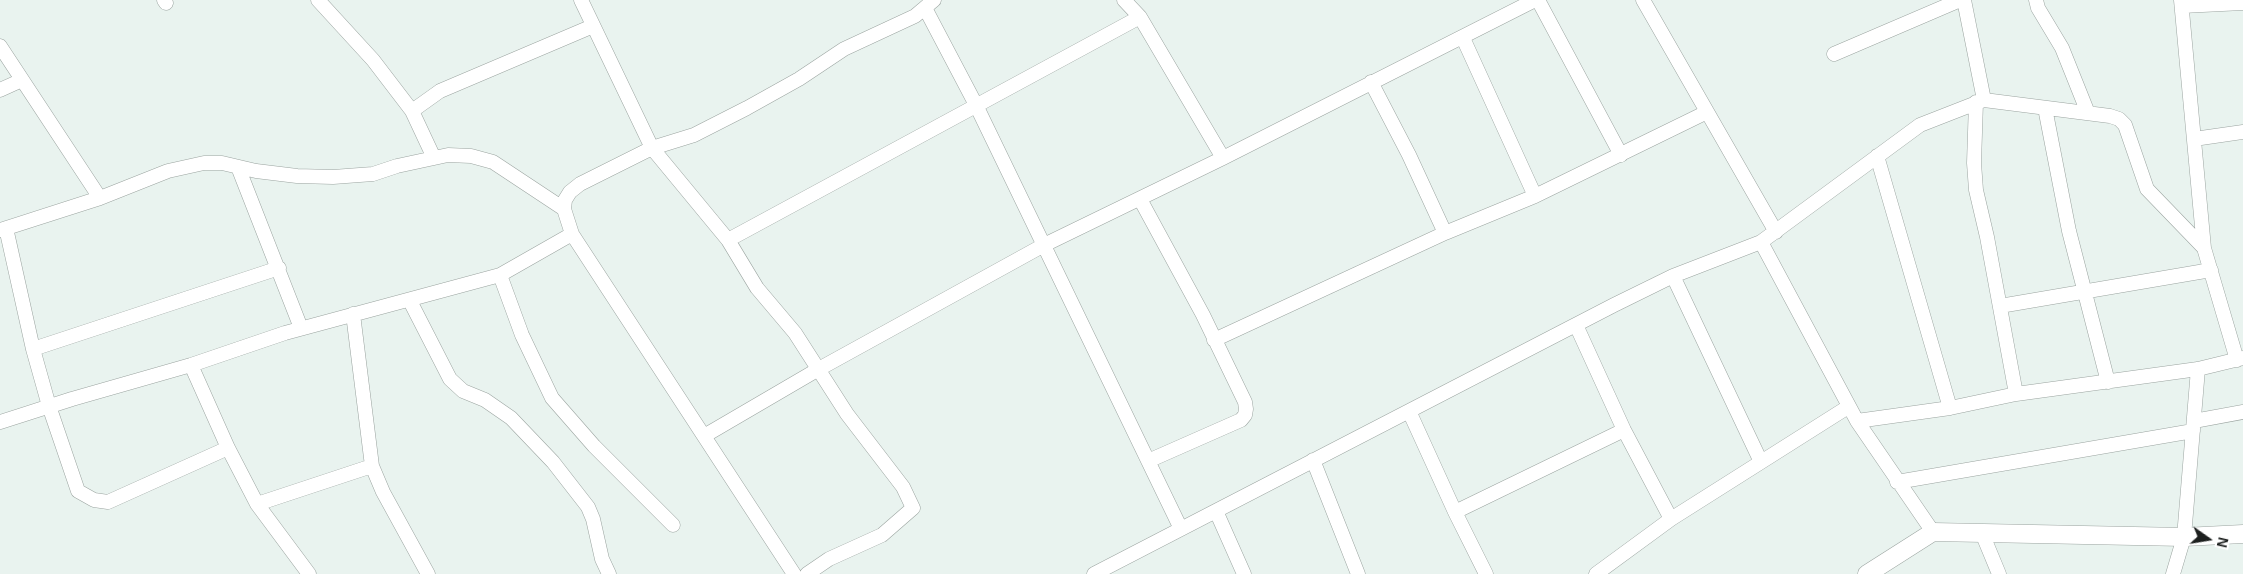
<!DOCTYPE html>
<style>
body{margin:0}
#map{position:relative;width:2243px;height:574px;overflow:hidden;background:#e9f3ef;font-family:Arial,sans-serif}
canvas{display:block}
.north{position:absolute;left:2183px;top:514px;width:50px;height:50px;-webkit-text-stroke:4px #fff;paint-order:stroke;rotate:103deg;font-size:14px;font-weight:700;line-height:20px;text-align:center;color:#1c1f1e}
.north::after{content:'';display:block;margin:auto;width:18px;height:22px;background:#1c1f1e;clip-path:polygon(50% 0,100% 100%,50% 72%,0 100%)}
</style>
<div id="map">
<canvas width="2243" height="574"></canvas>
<div class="north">N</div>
</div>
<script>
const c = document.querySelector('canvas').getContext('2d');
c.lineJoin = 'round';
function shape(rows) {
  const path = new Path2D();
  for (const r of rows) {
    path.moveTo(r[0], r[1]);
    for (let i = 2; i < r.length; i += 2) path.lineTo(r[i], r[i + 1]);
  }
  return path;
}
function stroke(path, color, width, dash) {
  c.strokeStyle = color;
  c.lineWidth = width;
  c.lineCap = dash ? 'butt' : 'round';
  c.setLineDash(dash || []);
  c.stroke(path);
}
const minor = shape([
 [164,0,166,3],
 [318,0,373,60,412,111,434,158],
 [581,0,652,148,580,184,570,192,565,200,564,209,572,234,794,574],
 [1124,0,1140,17,1223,158],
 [1538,0,1621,155],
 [1643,0,1776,232],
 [1964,0,1984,100,2110,116,2119,119,2125,125,2147,189,2204,248],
 [2036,0,2038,8,2062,48,2088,113],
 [2181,0,2204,248,2237,360],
 [2182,6,2243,3],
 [925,8,976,105,1181,529],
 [1463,38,1535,196],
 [0,46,100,198,168,171,204,163,222,163,256,171,297,176,333,177,373,174,397,166,448,155,471,156,493,162,564,209],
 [1834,54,1960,0],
 [1371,82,1409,155,1445,233],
 [0,90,22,80],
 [1976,102,1974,163,1976,190,1987,237,2016,394],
 [2045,108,2069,231,2108,382],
 [412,111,440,91,593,26],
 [2194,139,2243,132],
 [1877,156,1950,408],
 [238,167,301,328],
 [1140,199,1203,315,1245,402,1246,409,1245,415,1241,420,1148,461],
 [6,228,33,349,49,406,78,491,94,500,108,502,228,448],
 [0,230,100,198],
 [728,240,1140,17],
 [500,275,522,335,552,398,594,446,673,525],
 [1673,276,1761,462],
 [410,301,450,379,463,391,485,400,511,418,553,462,588,507,593,519,602,559,609,574],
 [2000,306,2211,270],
 [353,314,372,466,383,492,428,574],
 [1576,325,1624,430,1671,519],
 [1214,340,1445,233,1535,196,1707,112],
 [33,349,279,268],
 [191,365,228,448,257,504,309,574],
 [1409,411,1455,512,1486,574],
 [1857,421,1761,242,1920,125,1984,100],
 [2194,421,2243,412],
 [0,422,72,399,191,365,285,333,500,275,572,234],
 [704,436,817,370,1044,245,1223,158,1535,0],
 [1313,460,1358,574],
 [1897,482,2193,431],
 [257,504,372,466],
 [1216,511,1244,574],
 [1455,512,1624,430],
 [1933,532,1857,421,1950,408,2016,394,2198,369,2243,358],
 [1982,533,1999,574],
 [807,574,829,559,882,535,913,508,903,487,847,414,795,333,757,288,728,240,652,148,694,135,747,108,799,79,844,49,915,16,934,0],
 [1094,574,1614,305,1673,276,1761,242],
 [1596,574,1671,519,1848,407],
 [2173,574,2184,537,2198,369]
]);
const tertiary = shape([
 [1867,574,1933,532,2184,537,2243,534]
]);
stroke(minor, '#9ba4a0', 15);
stroke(tertiary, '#9ba4a0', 19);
stroke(minor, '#fff', 14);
stroke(tertiary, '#fff', 18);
</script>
